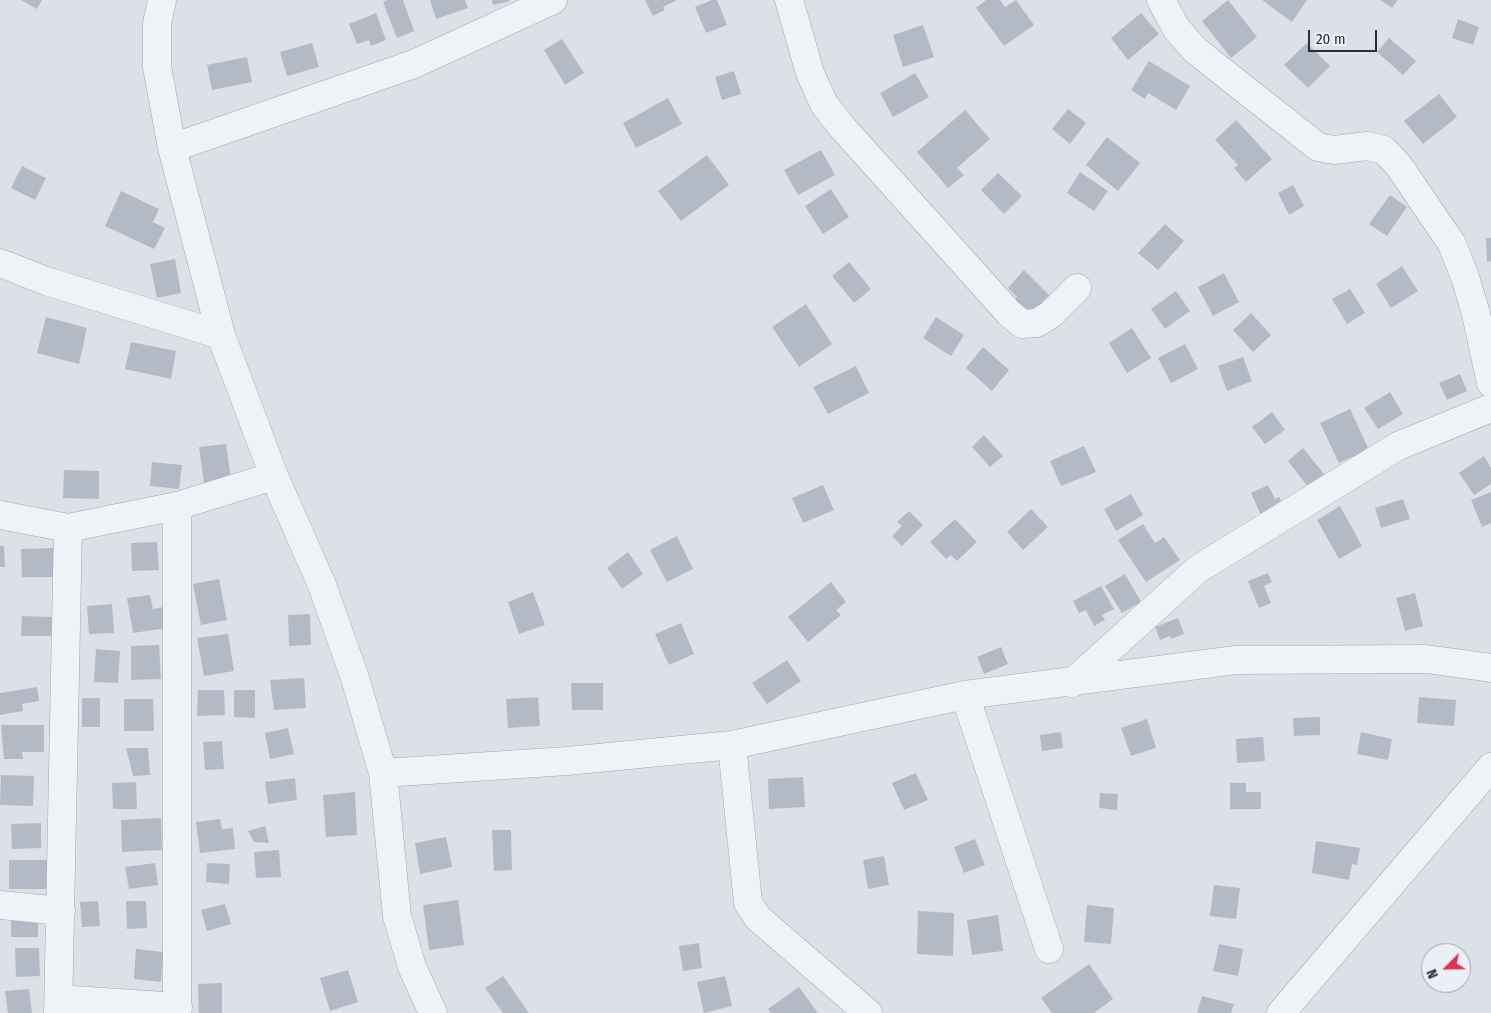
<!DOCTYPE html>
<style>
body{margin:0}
#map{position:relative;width:1491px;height:1013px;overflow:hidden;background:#dce1e8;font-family:"Fira Sans Condensed",sans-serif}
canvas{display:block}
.north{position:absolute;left:1421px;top:943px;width:50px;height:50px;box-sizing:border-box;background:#ecf0f6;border:1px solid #9ca3ad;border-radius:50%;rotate:247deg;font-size:14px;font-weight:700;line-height:20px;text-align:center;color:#242f40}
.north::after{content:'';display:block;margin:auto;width:18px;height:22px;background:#db3351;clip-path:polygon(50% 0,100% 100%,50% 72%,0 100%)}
.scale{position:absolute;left:1308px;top:30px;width:69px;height:22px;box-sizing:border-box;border:2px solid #242f40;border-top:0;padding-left:6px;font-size:15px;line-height:18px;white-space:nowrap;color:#242f40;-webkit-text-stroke:4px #ecf0f6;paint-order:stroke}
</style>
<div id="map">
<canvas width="1491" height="1013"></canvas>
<div class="north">N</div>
<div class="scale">20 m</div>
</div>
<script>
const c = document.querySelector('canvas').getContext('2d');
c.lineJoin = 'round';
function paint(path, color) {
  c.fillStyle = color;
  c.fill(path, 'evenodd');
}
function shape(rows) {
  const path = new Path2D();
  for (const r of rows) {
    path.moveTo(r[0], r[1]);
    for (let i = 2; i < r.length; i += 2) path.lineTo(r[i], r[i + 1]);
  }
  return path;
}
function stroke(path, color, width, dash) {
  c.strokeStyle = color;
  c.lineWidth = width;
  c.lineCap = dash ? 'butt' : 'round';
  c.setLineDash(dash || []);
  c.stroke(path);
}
paint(shape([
 [21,0,42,0,37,9],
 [388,0,403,0,414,31,397,38,383,2],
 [430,0,465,0,468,8,436,19],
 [492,0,510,0,510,1,493,5],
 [645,0,677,0,663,7,665,10,653,16],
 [712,0,717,0,727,25,706,33,695,7],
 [986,0,1000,0,1005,7,1016,0,1034,25,1004,46,976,8],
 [1228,0,1257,37,1231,58,1202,21],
 [1262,0,1307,0,1292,22],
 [1380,0,1398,0,1392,8],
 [376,13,386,40,371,46,369,40,357,44,349,24],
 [1141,13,1159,34,1128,60,1111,38],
 [1458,19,1479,27,1473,45,1452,38],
 [923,25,934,57,903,67,893,35],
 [1389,38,1416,61,1403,75,1377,52],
 [562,39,584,73,565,85,544,50],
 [312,43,319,67,287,76,280,52],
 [1307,43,1330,66,1308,88,1284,65],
 [247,57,252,82,212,90,207,65],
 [1149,61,1190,86,1176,110,1148,93,1145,99,1131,90],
 [734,71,741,94,722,100,715,77],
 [915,73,929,97,893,117,880,93],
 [1439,94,1457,117,1423,144,1404,121],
 [668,98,682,124,636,148,623,123],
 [1068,109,1086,123,1070,144,1052,129],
 [965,110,990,139,957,168,964,175,948,188,917,152],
 [1236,120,1272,159,1246,182,1234,168,1238,165,1215,140],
 [1107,137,1140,163,1118,191,1086,165],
 [821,150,835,175,798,195,784,170],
 [707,155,729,185,681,221,658,191],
 [22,166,46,178,35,200,11,188],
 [1080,172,1108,191,1094,211,1067,193],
 [998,173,1022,196,1004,214,981,190],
 [1293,185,1304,206,1289,215,1278,193],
 [831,189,849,217,823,234,805,206],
 [121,191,159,209,153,222,165,228,154,249,105,226],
 [1390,195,1407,207,1387,236,1369,224],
 [1165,224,1184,241,1158,270,1138,253],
 [1486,238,1491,238,1491,261,1487,262],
 [175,259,181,293,157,298,150,264],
 [849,262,871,289,854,303,832,276],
 [1402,266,1418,291,1391,308,1376,284],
 [1024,270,1049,295,1026,319,1010,304,1017,297,1008,288],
 [1224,273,1239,302,1213,316,1198,287],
 [1350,289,1365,313,1347,324,1332,299],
 [1176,291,1190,311,1165,329,1151,309],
 [806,304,832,344,799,367,772,327],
 [1251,313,1271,335,1253,352,1233,330],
 [46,317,87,328,79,364,37,353],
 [936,317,964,335,951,356,923,338],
 [1132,328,1151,358,1127,373,1109,343],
 [131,342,176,351,171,379,125,369],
 [1185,344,1198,369,1171,383,1158,358],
 [983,347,1009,370,992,391,966,368],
 [1243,357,1252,381,1227,391,1218,366],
 [856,366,869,393,828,414,813,387],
 [1460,374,1467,391,1447,400,1439,383],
 [1390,392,1403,414,1378,429,1364,408],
 [1350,409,1368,448,1360,453,1362,458,1354,462,1351,457,1339,463,1320,423],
 [1272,412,1285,430,1265,444,1252,427],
 [984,435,1003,456,990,467,972,447],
 [226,444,231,479,204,483,199,447],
 [1084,446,1096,472,1061,486,1050,461],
 [1303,448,1324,474,1308,487,1288,461],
 [1484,456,1491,468,1491,484,1474,495,1459,473],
 [152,462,182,465,179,489,150,486],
 [64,470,99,471,99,499,63,498],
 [823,485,834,510,803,523,792,498],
 [1268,485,1275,499,1279,497,1286,512,1264,522,1251,493],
 [1491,492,1491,523,1482,527,1471,500],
 [1131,494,1143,515,1116,531,1104,509],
 [1403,499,1410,519,1381,528,1375,508],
 [1340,506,1362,546,1339,559,1317,520],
 [1031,509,1048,527,1023,550,1007,532],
 [909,511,923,525,902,546,892,536,902,526,897,522],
 [955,519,977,542,957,561,951,555,946,559,930,542],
 [1143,524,1155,543,1164,537,1180,560,1146,582,1118,540],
 [677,536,693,569,667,582,650,550],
 [157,542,159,570,132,571,131,543],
 [0,546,4,546,5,567,0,567],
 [54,548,54,577,22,577,21,549],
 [628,552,643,574,622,589,607,568],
 [1268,573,1272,582,1264,586,1271,603,1259,608,1248,581],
 [1125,574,1141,602,1122,613,1105,586],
 [219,579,227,620,201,625,193,584],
 [831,582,846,602,836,610,841,615,808,642,788,617],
 [1101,586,1114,609,1102,615,1105,620,1094,626,1086,610,1079,613,1073,601],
 [533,592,545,625,519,634,508,602],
 [1415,593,1423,626,1405,631,1396,598],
 [150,595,153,609,164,607,167,628,133,633,127,598],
 [112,604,114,633,89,634,87,606],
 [310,614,311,645,289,646,288,615],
 [22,616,52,617,51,636,21,636],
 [1178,618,1184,634,1171,639,1170,636,1160,640,1155,627],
 [681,623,694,654,669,665,655,634],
 [228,634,234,671,204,676,197,638],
 [159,645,161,679,131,680,131,646],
 [1001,647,1008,664,984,674,977,657],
 [96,649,120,651,118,683,94,682],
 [787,660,801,681,767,704,752,683],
 [304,678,306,708,274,710,270,680],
 [571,683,603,683,603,710,572,710],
 [37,687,39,701,22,704,23,711,0,715,0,693],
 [198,690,224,690,225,715,197,716],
 [234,690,255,690,255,718,234,717],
 [538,697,540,726,508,728,506,699],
 [1419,697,1456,700,1454,726,1417,723],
 [82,698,100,698,100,727,82,727],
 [124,699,153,699,154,731,124,731],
 [1320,717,1320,735,1294,736,1293,718],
 [1147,719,1156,748,1131,756,1121,728],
 [1,725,44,725,44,752,22,752,23,759,4,759],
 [288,728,294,754,270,759,265,733],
 [1061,732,1063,748,1042,751,1040,735],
 [1361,732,1392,739,1388,760,1357,754],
 [1263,737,1265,761,1237,763,1236,739],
 [222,741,224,769,205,770,203,742],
 [126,748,148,748,150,775,133,776],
 [916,773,928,800,904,810,892,783],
 [1,775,34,776,33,806,0,805],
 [803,777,805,807,769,809,768,779],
 [295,778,297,800,268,804,265,782],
 [136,782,137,809,113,809,112,783],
 [1230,783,1246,783,1246,792,1261,792,1261,809,1230,809],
 [355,792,357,835,326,837,323,795],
 [1100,793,1118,794,1117,810,1099,808],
 [161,818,162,850,122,852,121,820],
 [220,819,222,829,233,828,235,849,200,853,196,822],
 [41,823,41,848,12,849,11,824],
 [265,826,269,843,254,842,248,831],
 [492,830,511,830,512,870,494,871],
 [446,837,452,867,420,874,415,843],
 [975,839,985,865,964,873,954,847],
 [1316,841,1360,848,1357,865,1352,864,1349,880,1312,873],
 [279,850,281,877,256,878,254,852],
 [884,856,889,885,868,889,863,860],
 [9,860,47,860,47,889,9,889],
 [155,863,158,885,129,889,125,867],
 [207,863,230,864,229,884,206,882],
 [1214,885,1240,888,1236,919,1210,916],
 [458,900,464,945,429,950,423,905],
 [98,901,100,926,82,927,80,902],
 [126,901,146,901,147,928,127,929],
 [225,904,231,924,207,931,201,910],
 [1087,905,1114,908,1111,944,1084,942],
 [918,911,954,913,953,956,917,954],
 [998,915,1003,951,972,955,967,920],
 [11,918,38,918,38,937,11,937],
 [699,943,702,968,683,971,679,946],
 [1219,944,1243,949,1238,976,1213,971],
 [15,948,39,948,40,976,16,977],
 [136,949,163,952,161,982,134,979],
 [1089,964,1113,999,1094,1013,1052,1013,1041,998],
 [348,970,358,1002,330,1011,320,978],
 [503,976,529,1013,503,1013,485,988],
 [725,976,732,1006,704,1013,697,982],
 [222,983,222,1013,199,1013,198,984],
 [799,987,818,1013,771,1013,768,1009],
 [29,989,32,1013,8,1013,5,991],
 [1202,996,1234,1004,1231,1013,1197,1013]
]), '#b3bac5');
const minor = shape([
 [162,0,157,24,157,67,172,148,221,335,274,476,322,585,355,678,383,773,397,916,412,967,433,1013],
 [789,0,810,73,824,104,842,127,1009,313,1022,324,1037,323,1051,314,1077,288],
 [1161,0,1176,28,1195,50,1318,147,1334,150,1367,146,1384,150,1399,166,1452,244,1465,277,1476,314,1491,383],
 [172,148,414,64,553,0],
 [0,263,46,281,221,335],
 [177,506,177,1013],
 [0,515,68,528,177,506,274,476],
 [1072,683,1198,569,1398,446,1491,408],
 [965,695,1049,949],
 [732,745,748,903,758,918,868,1013],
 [383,773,567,761,732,745,965,695,1236,660,1426,659,1491,668],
 [0,905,61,911],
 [59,999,178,1007],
 [58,1013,68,528],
 [1281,1013,1491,767]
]);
stroke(minor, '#a1a8b2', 29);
stroke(minor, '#eff2f6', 28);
</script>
